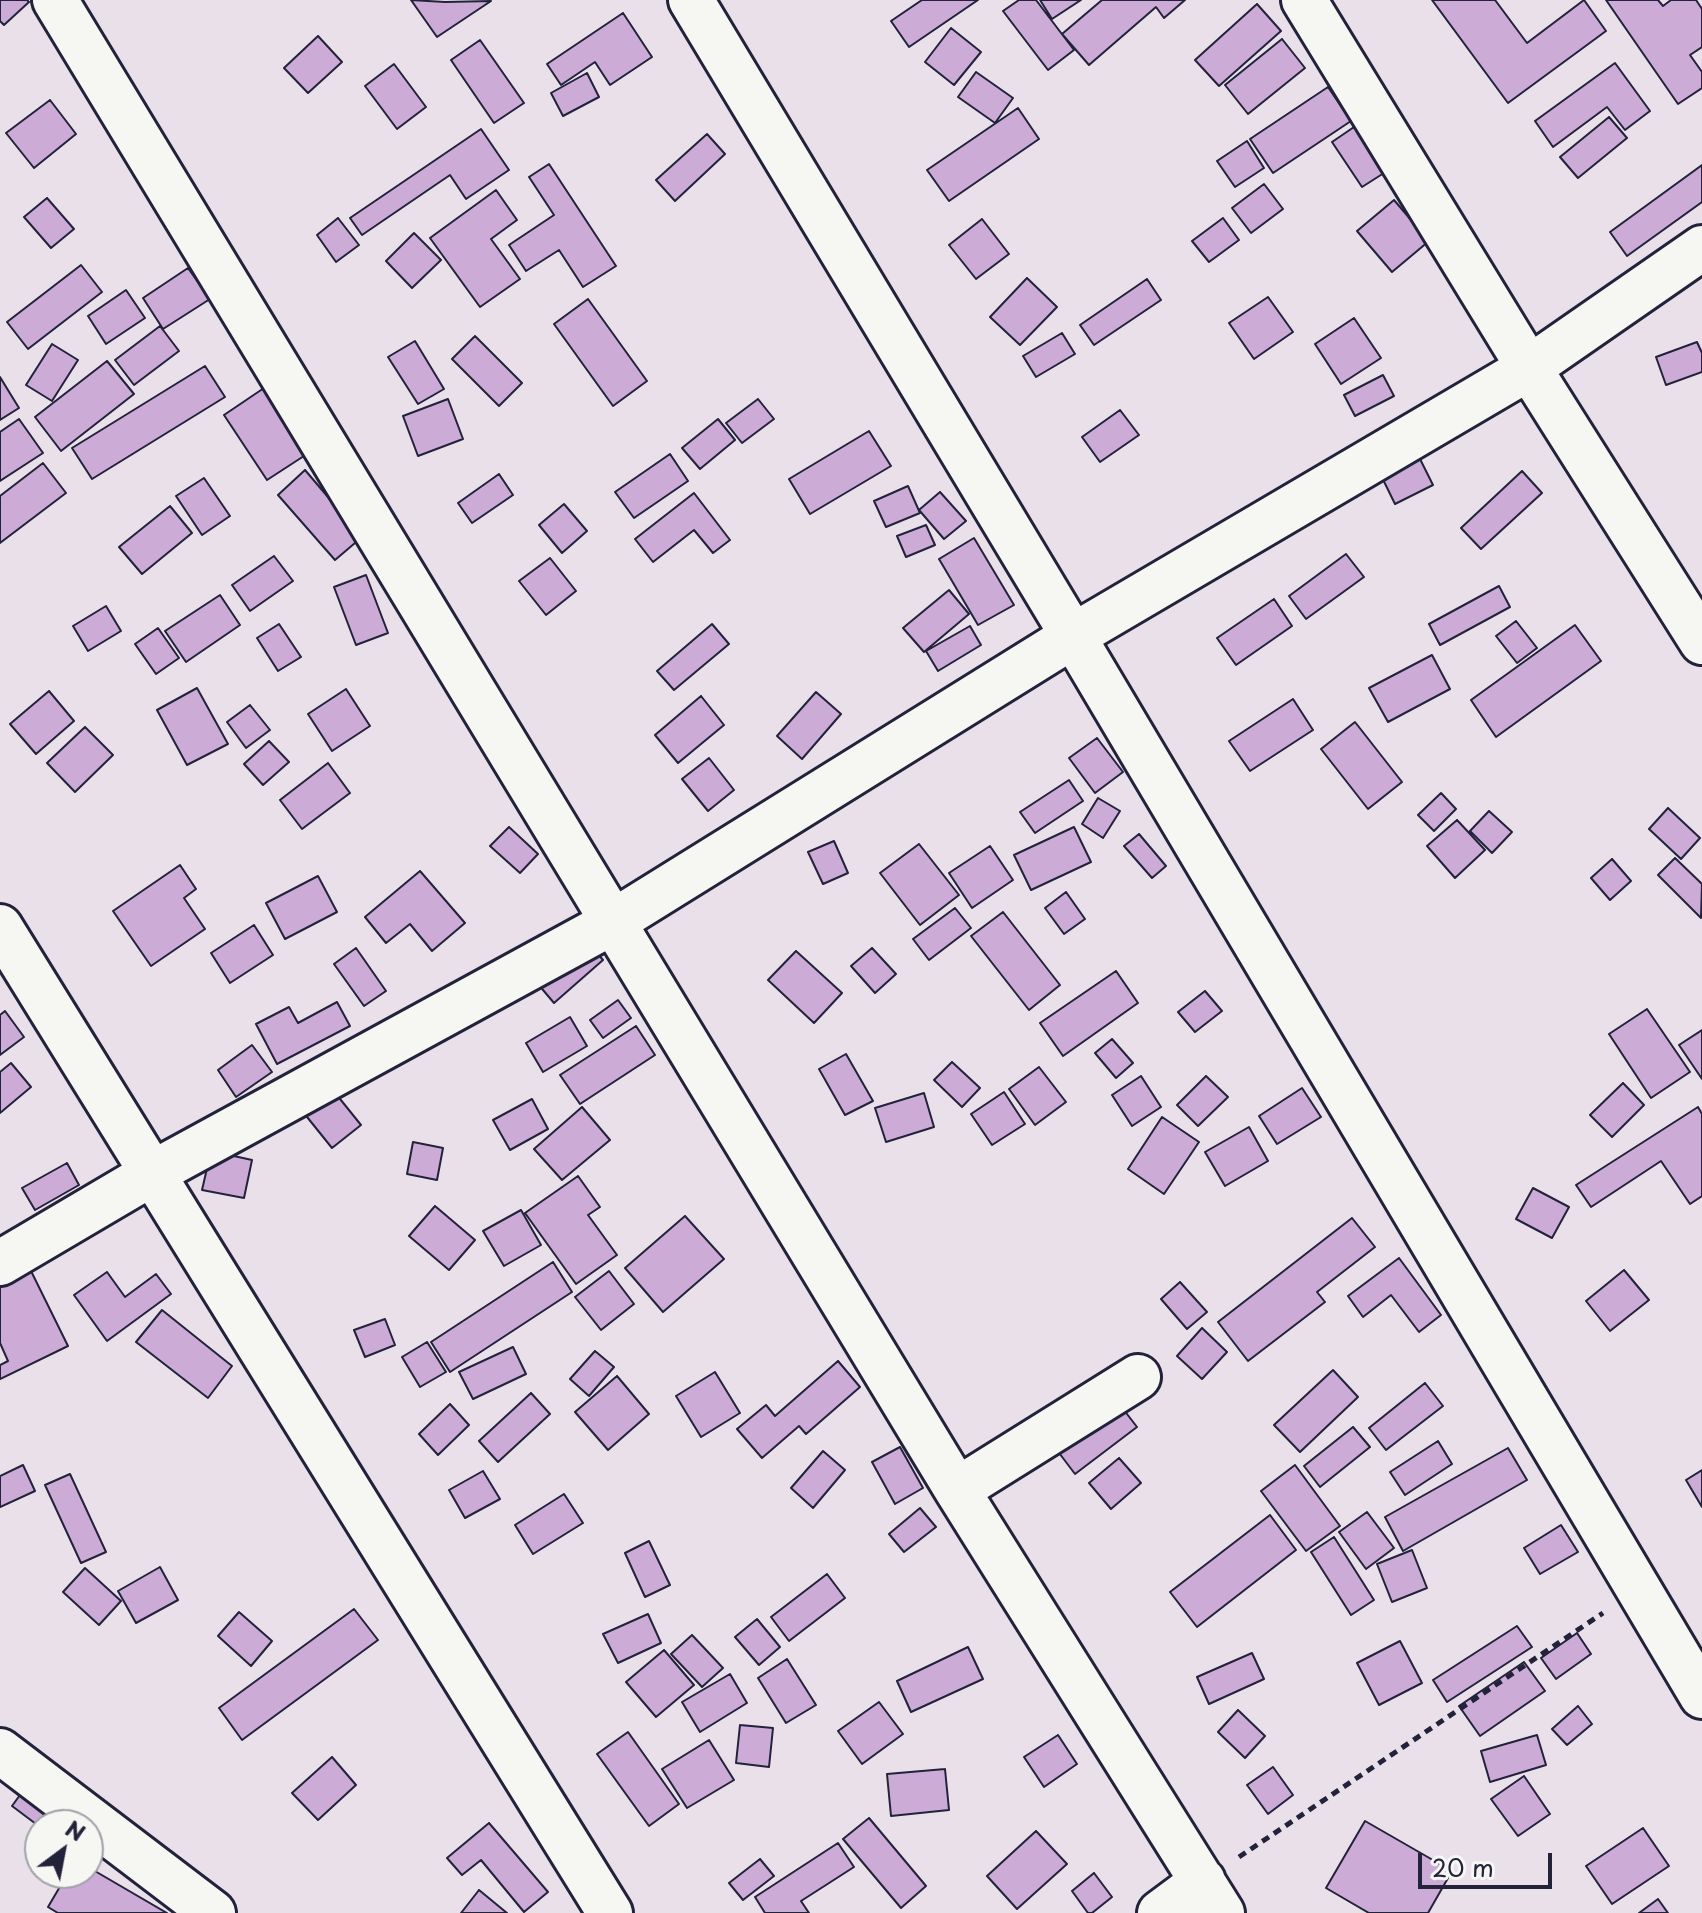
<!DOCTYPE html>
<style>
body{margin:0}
#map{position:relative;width:1702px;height:1913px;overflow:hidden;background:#e9e0ea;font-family:"Playpen Sans",sans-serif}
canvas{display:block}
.north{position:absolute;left:24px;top:1809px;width:80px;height:80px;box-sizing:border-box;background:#f6f6f2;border:2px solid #a1a1a9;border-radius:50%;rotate:32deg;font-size:22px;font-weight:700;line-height:32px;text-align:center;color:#22223b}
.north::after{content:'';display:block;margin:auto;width:28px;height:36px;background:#22223b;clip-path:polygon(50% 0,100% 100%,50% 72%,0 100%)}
.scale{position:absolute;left:1418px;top:1853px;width:134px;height:36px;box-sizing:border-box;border:4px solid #22223b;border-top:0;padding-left:10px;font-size:24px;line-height:28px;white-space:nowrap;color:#22223b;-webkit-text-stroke:6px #f6f6f2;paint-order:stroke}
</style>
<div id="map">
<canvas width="1702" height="1913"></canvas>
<div class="north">N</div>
<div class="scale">20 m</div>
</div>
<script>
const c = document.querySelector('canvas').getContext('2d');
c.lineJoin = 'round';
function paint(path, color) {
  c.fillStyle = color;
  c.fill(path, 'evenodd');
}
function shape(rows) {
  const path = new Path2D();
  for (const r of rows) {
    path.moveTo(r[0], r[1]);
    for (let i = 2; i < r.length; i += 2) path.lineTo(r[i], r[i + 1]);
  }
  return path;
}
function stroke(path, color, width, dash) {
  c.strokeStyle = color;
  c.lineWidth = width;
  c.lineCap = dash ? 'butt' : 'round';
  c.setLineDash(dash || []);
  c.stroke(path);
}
const building = shape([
 [0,0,27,0,29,2,4,25,0,21,0,0],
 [411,0,445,2,491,1,437,37,411,0],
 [922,0,978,0,909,47,891,21,922,0],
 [1019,0,1036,0,1074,50,1048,70,1003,11,1019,0],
 [1040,0,1081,0,1052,19,1040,0],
 [1102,0,1185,0,1164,18,1156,7,1089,65,1062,34,1102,0],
 [1432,0,1495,0,1527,43,1584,0,1606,31,1508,103,1432,0],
 [1606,0,1658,0,1663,6,1671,0,1696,0,1702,9,1702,47,1690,55,1702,72,1702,88,1678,104,1606,0],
 [1257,4,1281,31,1219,86,1195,60,1257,4],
 [623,13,652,57,610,85,595,62,561,85,547,64,623,13],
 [951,28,981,52,954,85,925,62,951,28],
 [318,36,342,62,308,93,284,68,318,36],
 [1282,39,1305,68,1248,114,1225,85,1282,39],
 [480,40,524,103,494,123,451,60,480,40],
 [1615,63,1650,111,1625,130,1607,107,1553,147,1535,121,1615,63],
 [394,64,426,107,397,129,365,86,394,64],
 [976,72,1013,98,995,123,958,97,976,72],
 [587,73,599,97,563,116,551,93,587,73],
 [1328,87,1351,121,1273,173,1250,139,1328,87],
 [50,100,76,134,34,168,6,133,50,100],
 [1018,108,1039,139,949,201,927,170,1018,108],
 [1609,117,1627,138,1578,178,1560,157,1609,117],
 [1354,127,1384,173,1362,187,1332,142,1354,127],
 [481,129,509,170,466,199,450,175,362,235,350,218,481,129],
 [707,134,725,154,675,201,656,180,707,134],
 [1247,141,1264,168,1235,187,1217,161,1247,141],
 [549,164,616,266,583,287,559,250,526,271,509,245,554,215,529,177,549,164],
 [1702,165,1702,202,1627,256,1610,232,1702,165],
 [1264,184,1283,209,1251,233,1232,208,1264,184],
 [496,190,517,220,491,239,520,279,480,307,430,238,496,190],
 [47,198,74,229,51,248,24,217,47,198],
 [1394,200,1429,241,1392,272,1357,231,1394,200],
 [338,218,359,245,336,262,317,235,338,218],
 [1223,218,1239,240,1209,262,1192,241,1223,218],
 [982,219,1009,254,976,279,949,245,982,219],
 [414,233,441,260,412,288,386,261,414,233],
 [81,265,102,292,28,349,7,322,81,265],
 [188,268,210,299,163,329,143,298,188,268],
 [1027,278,1057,307,1020,345,990,317,1027,278],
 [1147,279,1161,300,1094,345,1080,325,1147,279],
 [126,290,145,318,106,344,88,316,126,290],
 [1268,297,1293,332,1254,359,1229,323,1268,297],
 [588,299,647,381,613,406,554,324,588,299],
 [1354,318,1381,358,1341,384,1315,344,1354,318],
 [160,326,179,351,134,385,115,360,160,326],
 [1062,333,1075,354,1036,377,1023,356,1062,333],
 [475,336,522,383,499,406,452,359,475,336],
 [415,341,444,389,418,404,388,357,415,341],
 [1697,342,1702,353,1702,372,1666,385,1656,357,1697,342],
 [52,344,78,360,52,401,26,385,52,344],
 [107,361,134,394,61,451,35,417,107,361],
 [205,366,225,397,92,479,72,448,205,366],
 [1383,375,1394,396,1355,416,1344,395,1383,375],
 [0,377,19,408,0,420,0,377],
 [264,388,307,454,267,480,224,415,264,388],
 [448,399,463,439,418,456,403,416,448,399],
 [758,399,774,419,742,443,726,423,758,399],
 [1120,410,1139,435,1100,462,1082,437,1120,410],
 [19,419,43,453,0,481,0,432,19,419],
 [718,419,735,440,700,469,682,448,718,419],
 [869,431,891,466,810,514,789,479,869,431],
 [1408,435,1433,485,1395,504,1370,453,1408,435],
 [670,454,688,481,634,518,615,492,670,454],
 [43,463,66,493,0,543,0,496,43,463],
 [305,470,362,537,335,560,278,495,305,470],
 [1522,471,1542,493,1481,549,1461,528,1522,471],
 [499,474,513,495,472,523,458,503,499,474],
 [204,478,230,516,202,535,176,496,204,478],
 [908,486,920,513,886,527,874,501,908,486],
 [940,492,966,521,944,539,919,510,940,492],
 [694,493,730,540,713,553,694,530,653,562,635,539,694,493],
 [564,504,587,531,562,553,539,525,564,504],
 [170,506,192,533,142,574,119,547,170,506],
 [926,525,935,545,906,557,897,536,926,525],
 [974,538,1014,605,978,625,939,559,974,538],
 [1346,554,1364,577,1306,619,1289,596,1346,554],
 [274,556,293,581,250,611,232,585,274,556],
 [550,558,576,591,546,615,519,581,550,558],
 [366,575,388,633,356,645,334,587,366,575],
 [1499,586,1510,607,1440,645,1429,624,1499,586],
 [949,590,969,614,924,652,903,628,949,590],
 [220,595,240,625,186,662,165,631,220,595],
 [1274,599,1292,626,1236,665,1217,638,1274,599],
 [106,606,121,631,88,651,73,626,106,606],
 [1516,621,1537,648,1517,663,1496,636,1516,621],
 [279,624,301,657,278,671,257,638,279,624],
 [712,624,729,644,674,690,657,671,712,624],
 [1575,625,1601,661,1496,737,1471,700,1575,625],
 [970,626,981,645,938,671,926,651,970,626],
 [158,628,179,658,156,674,135,644,158,628],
 [1432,655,1450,689,1388,722,1369,688,1432,655],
 [197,688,228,744,187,765,157,710,197,688],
 [346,689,370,726,332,751,308,714,346,689],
 [49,691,74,721,36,754,10,724,49,691],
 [816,692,841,714,802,759,777,736,816,692],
 [701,696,724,725,678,763,655,735,701,696],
 [1293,699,1313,730,1250,771,1229,741,1293,699],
 [250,705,270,730,246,748,227,722,250,705],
 [1355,722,1402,782,1368,809,1321,749,1355,722],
 [85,727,113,755,75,792,47,763,85,727],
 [1097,738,1123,772,1095,793,1069,758,1097,738],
 [269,741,289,762,263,785,244,764,269,741],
 [709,758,734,790,708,811,682,779,709,758],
 [328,763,350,793,302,829,280,800,328,763],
 [1069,780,1083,801,1035,833,1020,812,1069,780],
 [1441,793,1456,809,1434,831,1418,815,1441,793],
 [1098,798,1120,811,1103,838,1082,824,1098,798],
 [1668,808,1700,838,1681,859,1649,829,1668,808],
 [1489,811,1512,832,1492,853,1470,831,1489,811],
 [1457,820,1485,850,1455,878,1427,846,1457,820],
 [509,827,538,854,520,873,490,846,509,827],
 [1074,827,1091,862,1031,890,1014,855,1074,827],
 [1139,834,1166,866,1152,878,1124,846,1139,834],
 [834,841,848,873,823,884,808,852,834,841],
 [919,844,959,895,920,925,880,873,919,844],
 [990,846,1013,880,972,908,949,873,990,846],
 [1675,858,1702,884,1701,918,1658,875,1675,858],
 [1612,859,1631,881,1610,900,1591,878,1612,859],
 [180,865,196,889,184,898,205,929,151,966,113,911,180,865],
 [420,871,465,923,432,951,410,924,386,943,365,917,420,871],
 [318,876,337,912,285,939,266,903,318,876],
 [1066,892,1085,919,1064,934,1045,908,1066,892],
 [955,908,971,928,929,960,913,939,955,908],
 [1003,912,1060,985,1029,1010,971,936,1003,912],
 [254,925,273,955,230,983,211,953,254,925],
 [576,928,603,960,554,1003,527,971,576,928],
 [356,948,386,991,364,1006,334,964,356,948],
 [872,948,896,974,875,993,851,966,872,948],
 [796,951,842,993,814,1023,768,980,796,951],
 [1116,971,1138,1003,1063,1056,1040,1023,1116,971],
 [1205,991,1222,1011,1195,1032,1178,1012,1205,991],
 [618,1000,631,1018,603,1038,590,1020,618,1000],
 [337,1002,350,1026,277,1064,256,1024,289,1007,298,1023,337,1002],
 [1647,1009,1690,1072,1651,1098,1609,1034,1647,1009],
 [5,1011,24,1037,0,1055,0,1015,5,1011],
 [570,1017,587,1046,543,1072,526,1043,570,1017],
 [636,1026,655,1055,580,1104,560,1075,636,1026],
 [1702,1030,1702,1079,1679,1045,1702,1030],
 [1112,1039,1133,1063,1116,1078,1095,1053,1112,1039],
 [252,1045,272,1072,236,1097,218,1070,252,1045],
 [846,1054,873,1101,845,1115,819,1069,846,1054],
 [952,1062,980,1088,962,1107,934,1080,952,1062],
 [11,1063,31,1087,0,1113,0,1072,11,1063],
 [1039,1067,1066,1102,1035,1125,1009,1089,1039,1067],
 [1141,1076,1161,1107,1132,1126,1112,1095,1141,1076],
 [1206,1076,1228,1097,1198,1126,1177,1105,1206,1076],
 [1623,1083,1644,1105,1612,1137,1590,1115,1623,1083],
 [328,1084,361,1125,332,1148,299,1107,328,1084],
 [1302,1088,1321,1117,1277,1144,1259,1116,1302,1088],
 [1004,1092,1025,1124,992,1145,971,1114,1004,1092],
 [924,1093,934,1127,886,1142,875,1108,924,1093],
 [532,1099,548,1129,510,1150,493,1120,532,1099],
 [582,1107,610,1140,562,1180,534,1149,582,1107],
 [1698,1107,1702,1114,1702,1196,1690,1204,1661,1161,1591,1207,1576,1185,1698,1107],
 [1162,1117,1199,1142,1164,1194,1128,1169,1162,1117],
 [1249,1127,1268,1161,1225,1186,1205,1152,1249,1127],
 [413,1142,443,1148,437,1180,407,1174,413,1142],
 [211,1151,252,1160,244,1198,202,1190,211,1151],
 [67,1163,79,1185,35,1210,22,1188,67,1163],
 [578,1176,600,1207,588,1215,617,1255,576,1284,525,1213,578,1176],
 [1533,1188,1569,1207,1552,1238,1516,1219,1533,1188],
 [435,1206,475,1240,449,1270,409,1236,435,1206],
 [521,1210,541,1245,504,1266,483,1231,521,1210],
 [685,1216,724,1259,663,1312,625,1268,685,1216],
 [1352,1218,1375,1247,1317,1292,1325,1302,1248,1361,1218,1322,1352,1218],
 [1399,1258,1441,1315,1419,1332,1391,1295,1363,1317,1348,1296,1399,1258],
 [553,1262,572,1292,450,1372,431,1342,553,1262],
 [1624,1270,1649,1300,1610,1331,1586,1301,1624,1270],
 [31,1271,68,1346,0,1379,0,1365,8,1361,0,1343,0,1286,31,1271],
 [609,1271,634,1304,601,1330,575,1297,609,1271],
 [107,1272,125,1297,156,1274,171,1294,107,1341,74,1295,107,1272],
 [1180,1282,1207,1312,1187,1329,1161,1299,1180,1282],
 [162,1310,232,1366,208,1398,136,1342,162,1310],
 [385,1319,395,1345,365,1357,354,1330,385,1319],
 [1202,1328,1227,1352,1202,1379,1177,1356,1202,1328],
 [427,1342,446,1372,420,1387,402,1357,427,1342],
 [513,1347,526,1374,473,1399,459,1372,513,1347],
 [595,1351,614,1367,589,1396,570,1379,595,1351],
 [838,1361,860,1387,806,1434,799,1426,762,1458,737,1429,766,1405,775,1416,838,1361],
 [1333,1370,1358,1397,1300,1452,1274,1425,1333,1370],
 [715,1372,740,1413,701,1437,676,1396,715,1372],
 [617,1376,649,1414,608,1450,575,1412,617,1376],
 [1425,1383,1443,1406,1386,1450,1369,1428,1425,1383],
 [531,1393,550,1414,498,1462,479,1441,531,1393],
 [1117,1401,1137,1427,1075,1474,1041,1429,1117,1401],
 [450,1404,469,1425,438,1455,419,1434,450,1404],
 [1353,1427,1370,1447,1320,1487,1304,1466,1353,1427],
 [1438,1441,1452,1464,1405,1495,1390,1472,1438,1441],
 [900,1447,923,1488,895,1504,872,1462,900,1447],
 [1508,1448,1527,1480,1403,1551,1385,1517,1508,1448],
 [823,1451,845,1470,813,1508,791,1488,823,1451],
 [1119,1458,1141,1483,1111,1509,1089,1483,1119,1458],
 [23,1465,35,1491,0,1507,0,1476,23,1465],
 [1295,1465,1340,1526,1306,1551,1261,1491,1295,1465],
 [1702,1470,1702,1507,1686,1480,1702,1470],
 [483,1471,500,1499,465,1518,449,1490,483,1471],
 [70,1474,106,1552,81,1563,45,1485,70,1474],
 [564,1494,583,1523,533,1554,515,1525,564,1494],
 [920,1508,936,1527,904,1552,889,1534,920,1508],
 [1367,1512,1394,1548,1366,1569,1339,1532,1367,1512],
 [1270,1515,1296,1550,1197,1627,1170,1592,1270,1515],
 [1561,1525,1578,1552,1540,1574,1524,1548,1561,1525],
 [1334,1537,1374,1600,1351,1615,1311,1552,1334,1537],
 [649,1541,670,1585,645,1597,625,1553,649,1541],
 [1412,1550,1427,1588,1392,1602,1377,1564,1412,1550],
 [160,1567,178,1600,136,1623,118,1591,160,1567],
 [85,1568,121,1601,99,1625,63,1592,85,1568],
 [827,1574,845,1598,789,1641,771,1617,827,1574],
 [354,1609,378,1640,242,1740,219,1708,354,1609],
 [239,1612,272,1641,251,1666,218,1636,239,1612],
 [648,1614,661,1643,618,1663,603,1634,648,1614],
 [757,1619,780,1647,759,1665,735,1637,757,1619],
 [1517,1626,1532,1647,1447,1702,1433,1680,1517,1626],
 [1577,1633,1591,1654,1556,1679,1541,1658,1577,1633],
 [692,1635,723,1668,702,1687,671,1654,692,1635],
 [1400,1641,1422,1683,1379,1705,1357,1663,1400,1641],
 [968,1647,983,1679,911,1712,897,1681,968,1647],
 [664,1650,694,1685,656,1717,626,1682,664,1650],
 [1252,1653,1264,1679,1209,1704,1197,1677,1252,1653],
 [787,1659,816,1705,786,1723,758,1678,787,1659],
 [1524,1662,1545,1691,1480,1736,1459,1706,1524,1662],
 [730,1674,747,1703,700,1732,682,1702,730,1674],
 [879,1702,903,1734,862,1764,838,1731,879,1702],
 [1578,1706,1592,1724,1567,1745,1552,1729,1578,1706],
 [1238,1710,1265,1736,1245,1758,1218,1732,1238,1710],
 [740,1725,773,1728,769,1767,736,1763,740,1725],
 [628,1732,679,1804,649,1826,597,1754,628,1732],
 [1058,1735,1077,1764,1044,1787,1024,1757,1058,1735],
 [1537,1735,1546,1765,1490,1782,1481,1751,1537,1735],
 [709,1740,734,1780,687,1808,662,1769,709,1740],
 [332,1757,356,1785,318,1820,292,1793,332,1757],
 [1273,1767,1293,1795,1268,1814,1247,1785,1273,1767],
 [945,1769,949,1810,891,1816,887,1774,945,1769],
 [1524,1776,1550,1814,1518,1836,1491,1799,1524,1776],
 [33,1777,63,1800,45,1825,40,1825,40,1827,12,1806,33,1777],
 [869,1818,926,1886,901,1908,843,1839,869,1818],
 [1365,1821,1452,1871,1428,1913,1369,1913,1326,1888,1365,1821],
 [489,1823,548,1892,524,1912,481,1860,462,1875,447,1858,489,1823],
 [1643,1828,1669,1866,1612,1904,1586,1866,1643,1828],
 [1036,1831,1067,1864,1017,1909,987,1876,1036,1831],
 [838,1843,854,1867,801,1901,809,1913,765,1913,755,1897,838,1843],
 [760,1859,774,1876,743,1900,729,1883,760,1859],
 [88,1867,167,1913,58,1913,48,1907,68,1873,88,1873,88,1867],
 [1094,1873,1112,1897,1092,1913,1088,1913,1072,1891,1094,1873],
 [479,1890,507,1913,461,1913,479,1890],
 [1658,1899,1668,1913,1639,1913,1658,1899]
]);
paint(building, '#ccacd7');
stroke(building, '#22223b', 2);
const street = shape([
 [55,0,957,1490,1222,1913],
 [691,0,1073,636,1702,1696],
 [1304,0,1529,368,1702,642],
 [0,927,610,1913],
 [0,1263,151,1174,613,922,1073,636,1529,368,1702,248],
 [957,1490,1138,1377],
 [0,1751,213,1913],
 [1160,1913,1203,1881]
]);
stroke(street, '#22223b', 50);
stroke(shape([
 [1239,1857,1603,1613]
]), '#22223b', 5, [8, 6]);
stroke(street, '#f6f6f2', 44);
</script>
